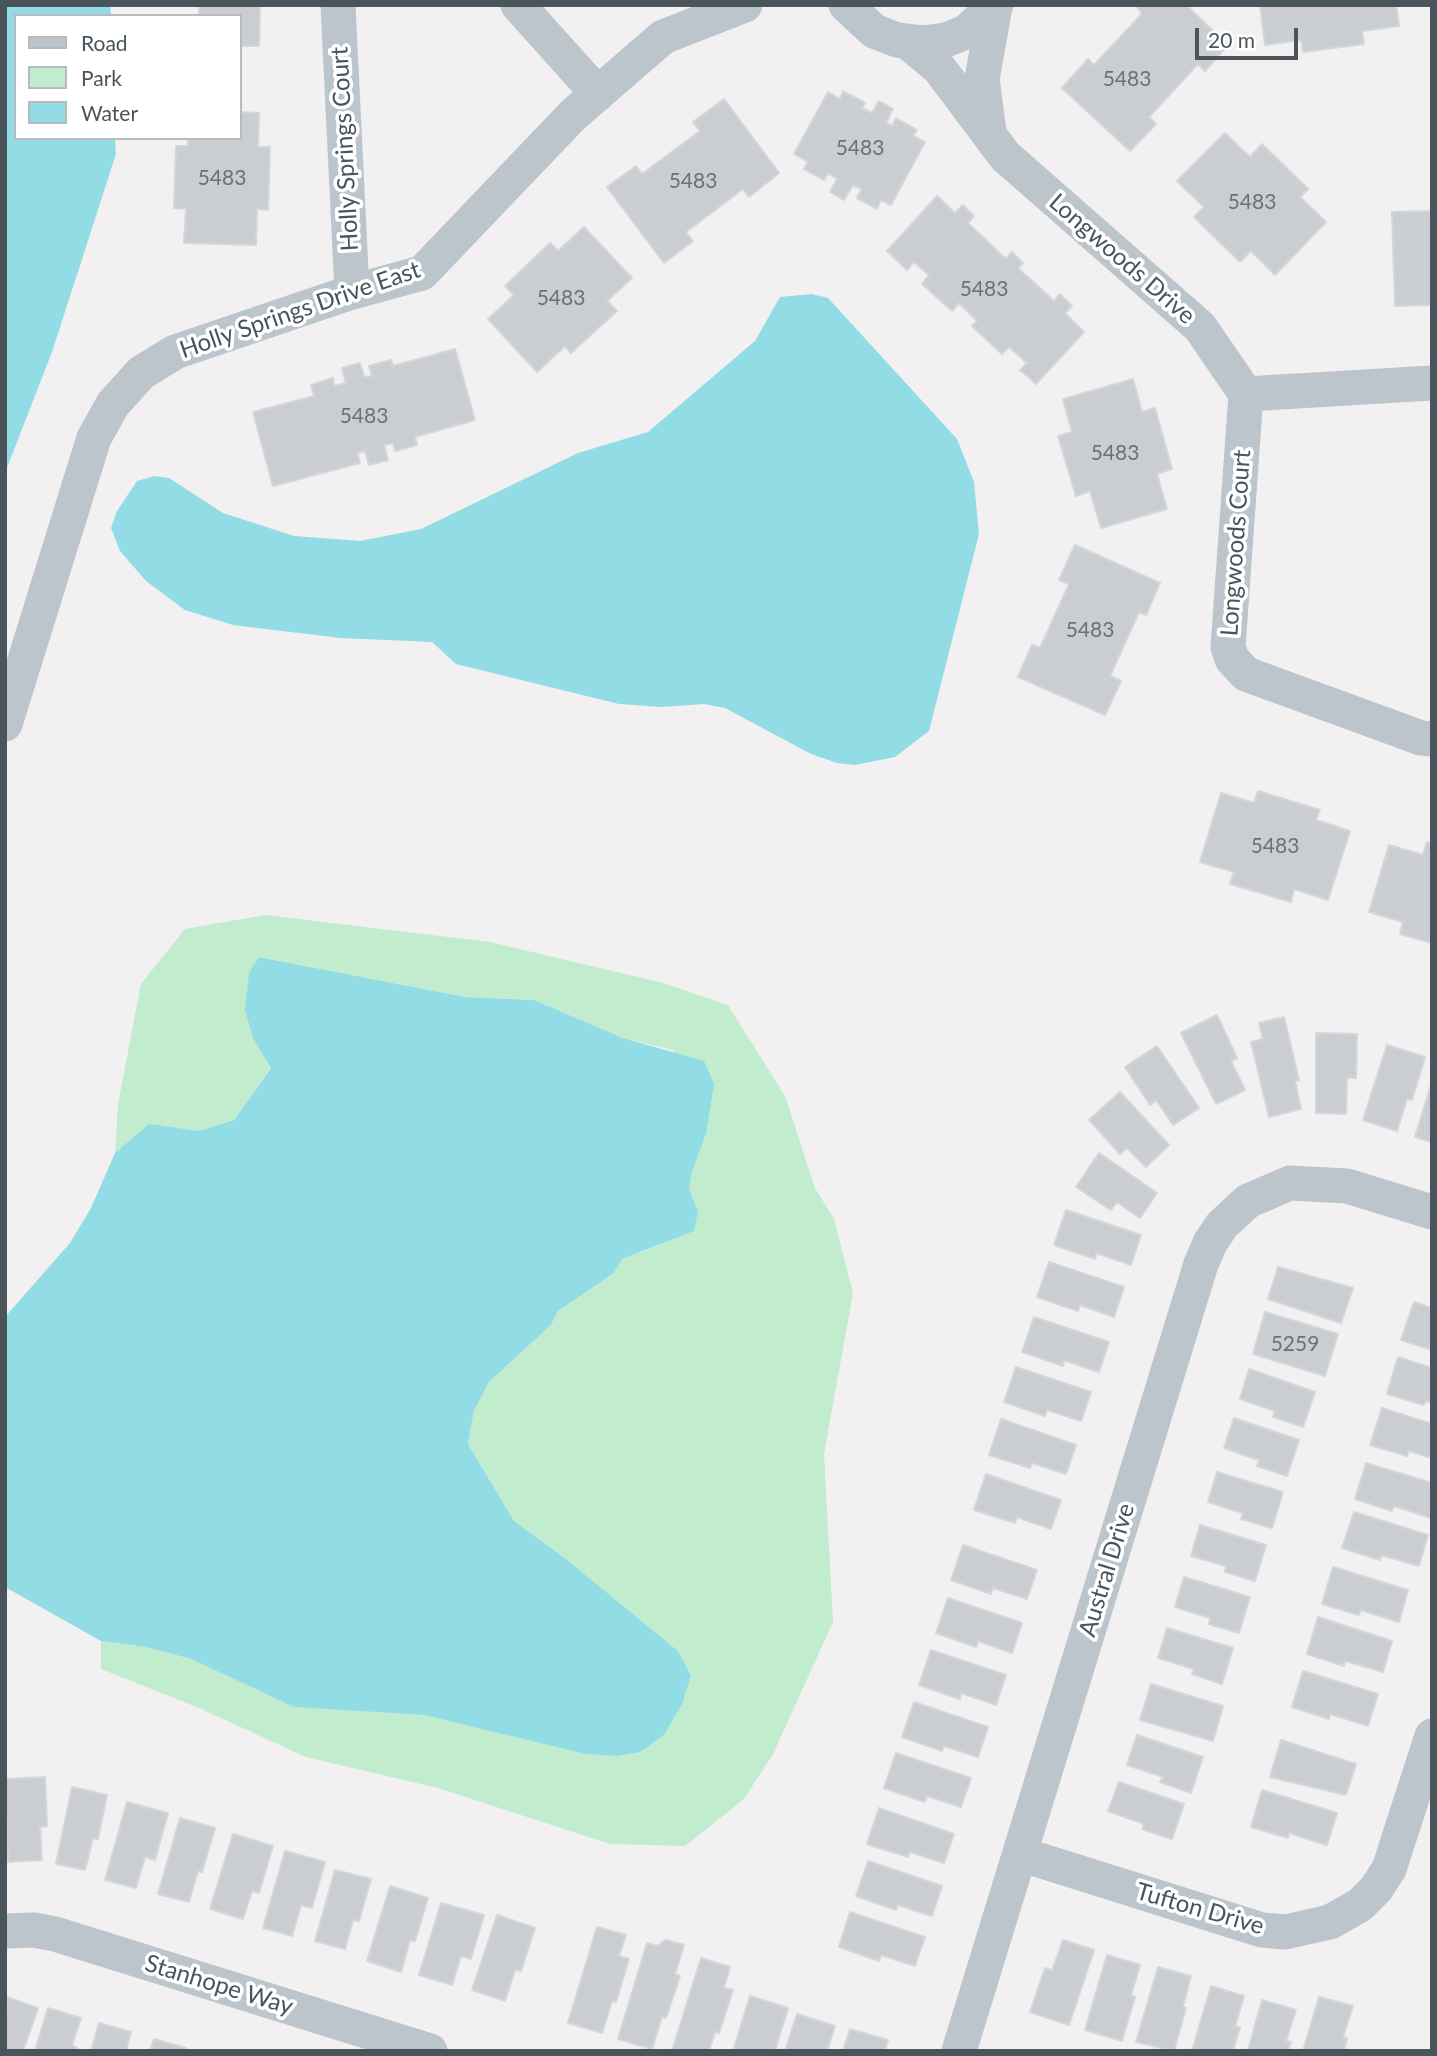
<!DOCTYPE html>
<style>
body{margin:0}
#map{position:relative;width:1437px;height:2056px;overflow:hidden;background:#f2f0f0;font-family:Lato,sans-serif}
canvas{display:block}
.frame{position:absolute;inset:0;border:7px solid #49545b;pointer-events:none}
.legend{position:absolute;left:14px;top:14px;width:228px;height:126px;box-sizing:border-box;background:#fff;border:2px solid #b6bbbd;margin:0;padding:9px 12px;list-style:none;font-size:21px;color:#49545b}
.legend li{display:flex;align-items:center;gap:14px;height:35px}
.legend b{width:35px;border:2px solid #b6bbbd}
.scale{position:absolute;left:1195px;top:28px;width:103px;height:32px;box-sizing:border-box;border:4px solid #49545b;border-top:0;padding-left:9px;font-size:21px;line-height:24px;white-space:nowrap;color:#49545b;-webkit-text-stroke:5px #fff;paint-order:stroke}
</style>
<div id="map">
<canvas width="1437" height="2056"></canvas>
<div class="frame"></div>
<ul class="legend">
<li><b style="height:9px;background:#bcc5cb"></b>Road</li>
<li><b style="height:19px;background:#c2ecce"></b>Park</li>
<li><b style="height:19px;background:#92dce5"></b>Water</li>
</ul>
<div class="scale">20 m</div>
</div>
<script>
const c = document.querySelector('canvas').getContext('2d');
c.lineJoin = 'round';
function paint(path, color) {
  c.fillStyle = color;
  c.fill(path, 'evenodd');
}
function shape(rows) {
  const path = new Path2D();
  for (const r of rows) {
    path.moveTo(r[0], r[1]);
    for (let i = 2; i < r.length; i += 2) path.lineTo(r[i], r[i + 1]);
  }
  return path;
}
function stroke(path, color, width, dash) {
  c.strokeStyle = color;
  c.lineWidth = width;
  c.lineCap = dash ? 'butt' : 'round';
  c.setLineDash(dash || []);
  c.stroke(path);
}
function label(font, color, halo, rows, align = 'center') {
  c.font = font + ' Lato,sans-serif';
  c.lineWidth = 7;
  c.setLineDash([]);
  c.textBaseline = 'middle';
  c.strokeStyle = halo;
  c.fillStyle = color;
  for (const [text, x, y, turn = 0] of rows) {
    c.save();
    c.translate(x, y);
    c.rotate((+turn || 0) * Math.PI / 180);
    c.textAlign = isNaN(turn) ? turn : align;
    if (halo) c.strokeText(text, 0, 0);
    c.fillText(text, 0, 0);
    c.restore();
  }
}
paint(shape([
 [265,915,490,942,663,983,728,1005,785,1096,815,1188,834,1219,853,1293,824,1454,833,1622,773,1754,744,1799,685,1846,610,1844,438,1788,306,1757,199,1708,101,1669,101,1641,146,1647,191,1659,294,1707,424,1715,585,1754,616,1756,678,1651,566,1559,514,1521,468,1444,474,1411,489,1382,551,1325,558,1311,614,1273,622,1259,657,1246,698,1211,689,1189,692,1172,706,1134,673,1050,623,1038,534,1000,465,997,260,957,253,1038,271,1067,234,1120,199,1131,149,1125,115,1153,118,1104,141,984,185,929]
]), '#c2ecce');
paint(shape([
 [5,5,110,5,111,16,16,16,16,138,115,138,116,154,52,352,5,473],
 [812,294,828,298,957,439,974,482,979,534,929,731,895,757,855,765,837,763,811,754,725,708,704,704,662,707,619,704,456,664,432,642,340,638,233,625,185,610,146,581,120,551,111,528,117,511,137,481,154,476,169,478,223,513,294,536,360,541,421,529,578,453,648,432,755,341,780,297],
 [259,957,465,997,534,1000,623,1038,704,1061,714,1084,706,1134,692,1172,689,1189,698,1211,694,1231,622,1259,614,1273,558,1311,551,1325,489,1382,474,1411,468,1444,514,1521,566,1559,678,1651,691,1676,682,1704,664,1735,640,1752,616,1756,585,1754,424,1715,294,1707,191,1659,146,1647,101,1641,5,1587,5,1317,70,1243,91,1208,115,1153,149,1124,199,1131,234,1120,271,1068,253,1038,245,1010,249,973]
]), '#92dce5');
const building = shape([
 [199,5,260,5,259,46,240,46,240,16,199,16,199,5],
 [1136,5,1186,5,1228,45,1205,71,1198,64,1149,117,1156,124,1130,151,1062,88,1088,59,1094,65,1142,14,1136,5],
 [1260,5,1396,5,1399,26,1362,31,1364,44,1303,52,1301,40,1265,45,1260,5],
 [843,91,865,103,862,108,872,113,879,101,893,109,886,123,892,126,896,118,917,130,913,136,925,142,891,205,881,200,877,209,857,198,862,189,853,185,844,200,830,192,837,179,828,173,824,180,804,169,808,162,794,154,828,92,840,99,843,91],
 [724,99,779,173,749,197,743,189,686,232,693,241,664,263,607,187,636,166,642,174,700,131,693,122,724,99],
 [240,112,259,113,258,147,270,147,268,210,257,209,256,245,184,243,186,209,174,208,176,146,188,146,188,138,240,138,240,112],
 [1225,133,1250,157,1262,144,1308,189,1300,197,1326,222,1275,275,1251,251,1240,262,1194,217,1204,207,1177,181,1225,133],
 [937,196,955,213,963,205,974,216,968,223,1006,259,1012,252,1023,263,1018,268,1054,301,1060,294,1072,306,1065,313,1084,332,1036,384,1020,370,1027,363,1009,347,1002,354,972,326,977,321,959,303,952,311,922,284,929,275,914,262,907,270,887,251,937,196],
 [1429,211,1432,220,1431,305,1395,306,1392,212,1429,211],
 [584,227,632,278,607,301,617,311,571,353,565,346,537,372,488,319,514,295,505,286,550,243,558,251,584,227],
 [455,349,475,420,415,437,417,445,395,451,393,443,384,445,388,460,369,465,365,451,357,453,360,463,273,486,253,412,314,396,311,385,333,378,334,386,346,383,342,368,360,363,364,377,372,376,369,366,391,360,393,366,455,349],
 [1133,379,1142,412,1155,408,1172,469,1157,474,1167,509,1101,528,1090,491,1076,496,1058,436,1072,432,1063,399,1133,379],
 [1075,545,1160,583,1146,615,1139,612,1110,676,1121,681,1105,715,1018,677,1032,645,1040,648,1069,584,1059,580,1075,545],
 [1258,791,1320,810,1316,820,1350,831,1328,900,1294,889,1291,902,1230,884,1234,872,1200,862,1221,793,1254,803,1258,791],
 [1427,842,1432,844,1432,943,1400,934,1403,922,1369,912,1389,845,1423,855,1427,842],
 [1217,1015,1237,1058,1231,1061,1245,1090,1216,1104,1181,1033,1217,1015],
 [1284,1017,1299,1080,1295,1081,1301,1109,1269,1117,1251,1042,1263,1039,1259,1023,1284,1017],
 [1316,1033,1357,1034,1356,1078,1347,1078,1346,1114,1316,1113,1316,1033],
 [1387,1045,1425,1057,1412,1100,1407,1099,1397,1131,1363,1120,1387,1045],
 [1157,1046,1199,1108,1173,1125,1156,1100,1150,1105,1125,1067,1157,1046],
 [1432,1081,1432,1142,1415,1137,1432,1081],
 [1120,1092,1169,1145,1146,1167,1127,1148,1120,1154,1089,1120,1120,1092],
 [1099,1153,1157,1193,1140,1218,1117,1202,1111,1210,1076,1187,1099,1153],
 [1066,1210,1141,1235,1131,1265,1096,1253,1095,1259,1054,1245,1066,1210],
 [1049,1262,1124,1287,1114,1317,1080,1305,1078,1311,1037,1297,1049,1262],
 [1278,1267,1353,1288,1341,1323,1268,1299,1278,1267],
 [1414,1302,1432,1308,1432,1350,1401,1340,1414,1302],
 [1265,1312,1338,1334,1325,1376,1253,1354,1265,1312],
 [1034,1317,1109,1342,1099,1372,1064,1360,1063,1366,1022,1352,1034,1317],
 [1398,1357,1432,1368,1432,1403,1425,1401,1424,1405,1387,1394,1398,1357],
 [1016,1367,1091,1392,1081,1421,1047,1410,1045,1416,1004,1402,1016,1367],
 [1249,1369,1315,1392,1303,1427,1273,1417,1275,1411,1240,1399,1249,1369],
 [1382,1408,1432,1424,1432,1458,1409,1451,1407,1456,1370,1445,1382,1408],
 [1234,1418,1299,1440,1287,1476,1257,1466,1259,1460,1224,1448,1234,1418],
 [1001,1419,1076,1445,1066,1474,1032,1463,1030,1468,989,1455,1001,1419],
 [1366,1463,1432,1483,1431,1518,1394,1506,1392,1511,1355,1499,1366,1463],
 [1217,1472,1283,1492,1272,1528,1241,1519,1243,1513,1208,1502,1217,1472],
 [986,1474,1061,1500,1051,1529,1017,1517,1015,1523,974,1510,986,1474],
 [1354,1512,1428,1535,1419,1566,1381,1555,1380,1560,1342,1548,1354,1512],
 [1200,1525,1266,1545,1255,1581,1225,1572,1226,1566,1191,1556,1200,1525],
 [963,1545,1037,1570,1027,1599,993,1588,991,1594,951,1580,963,1545],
 [1333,1567,1408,1590,1399,1622,1361,1610,1359,1615,1322,1604,1333,1567],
 [1184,1577,1250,1597,1239,1633,1209,1624,1210,1618,1175,1607,1184,1577],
 [948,1598,1022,1623,1012,1653,978,1641,976,1647,936,1633,948,1598],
 [1318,1617,1392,1641,1383,1672,1345,1661,1344,1666,1307,1654,1318,1617],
 [1167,1628,1233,1648,1222,1684,1192,1674,1194,1669,1158,1658,1167,1628],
 [931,1650,1006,1675,996,1705,961,1693,960,1699,919,1685,931,1650],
 [1303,1671,1378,1694,1368,1726,1330,1714,1329,1719,1292,1707,1303,1671],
 [1151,1684,1223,1706,1213,1741,1140,1720,1151,1684],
 [914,1702,988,1727,978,1757,944,1746,942,1751,902,1737,914,1702],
 [1137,1735,1203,1757,1191,1793,1160,1782,1163,1777,1127,1765,1137,1735],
 [1281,1740,1356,1764,1346,1795,1270,1777,1281,1740],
 [896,1753,971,1778,961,1807,927,1796,925,1802,884,1788,896,1753],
 [45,1777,47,1826,40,1827,42,1860,8,1862,5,1779,45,1777],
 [1119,1782,1184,1804,1172,1839,1142,1829,1144,1824,1108,1811,1119,1782],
 [72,1787,107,1795,98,1839,93,1838,85,1870,56,1864,72,1787],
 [1262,1790,1337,1813,1327,1845,1289,1833,1288,1838,1251,1827,1262,1790],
 [127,1802,168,1813,155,1860,145,1857,136,1888,105,1880,127,1802],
 [879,1808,954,1834,944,1863,910,1852,908,1857,867,1844,879,1808],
 [180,1818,215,1828,202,1872,198,1871,189,1902,158,1894,180,1818],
 [233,1834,273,1846,259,1893,252,1891,243,1919,210,1909,233,1834],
 [285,1851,325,1862,312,1908,301,1905,292,1936,263,1928,285,1851],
 [868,1861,942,1886,932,1916,898,1905,896,1910,856,1896,868,1861],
 [335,1870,371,1879,359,1921,353,1920,345,1949,315,1941,335,1870],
 [390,1886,428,1898,415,1941,410,1940,401,1972,367,1961,390,1886],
 [441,1903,484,1915,471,1959,461,1956,452,1985,419,1975,441,1903],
 [850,1912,925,1937,915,1966,881,1955,879,1961,839,1947,850,1912],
 [497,1915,535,1928,521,1971,515,1970,505,2001,472,1990,497,1915],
 [597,1927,626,1935,619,1956,629,1959,616,2002,612,2001,602,2033,568,2023,597,1927],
 [666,1940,684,1945,675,1974,680,1976,666,2018,662,2017,652,2049,618,2039,647,1943,657,1946,666,1940],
 [1063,1940,1094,1950,1069,2025,1030,2012,1045,1968,1052,1971,1063,1940],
 [1107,1955,1140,1965,1131,1995,1135,1997,1122,2041,1085,2030,1107,1955],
 [701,1958,730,1967,724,1988,733,1990,719,2033,715,2032,709,2051,672,2051,701,1958],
 [1158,1967,1191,1976,1183,2007,1186,2008,1174,2051,1136,2042,1158,1967],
 [1211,1986,1244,1996,1235,2027,1240,2027,1233,2051,1192,2051,1211,1986],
 [750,1996,788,2008,775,2051,733,2051,750,1996],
 [7,1997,38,2008,23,2051,5,2051,7,1997],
 [1319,1997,1353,2006,1343,2037,1347,2038,1344,2051,1303,2051,1319,1997],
 [1262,2000,1296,2010,1286,2041,1291,2042,1288,2051,1248,2051,1262,2000],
 [48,2008,81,2018,72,2045,81,2051,35,2051,48,2008],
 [797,2014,835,2026,827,2051,785,2051,797,2014],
 [99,2023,131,2032,126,2051,91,2051,99,2023],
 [850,2029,888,2040,885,2051,843,2051,850,2029],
 [154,2039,186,2048,185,2051,150,2051,154,2039]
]);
paint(building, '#cacdd2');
stroke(building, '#d4d6da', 2);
stroke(shape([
 [338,5,352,292],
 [518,5,598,94],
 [846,5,874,31,897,40,922,43,946,40,966,32,996,5],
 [909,43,939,68,1005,156,1200,327,1246,394],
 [989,132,982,79,995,7],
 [1246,394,1228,647,1232,659,1246,674,1421,738,1432,739],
 [1246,394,1432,383],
 [5,724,94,438,113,404,141,373,175,352,352,292,422,273,573,115,663,37,745,5],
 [1020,1854,1262,1930,1285,1932,1330,1922,1360,1905,1376,1889,1389,1869,1432,1736],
 [5,1931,34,1930,55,1934,430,2051],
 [959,2051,1201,1264,1210,1243,1222,1225,1248,1201,1290,1183,1347,1186,1432,1212]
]), '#bcc5cb', 35);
label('21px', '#697279', null, [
 ["5483",1127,79],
 ["5483",860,148],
 ["5483",222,178],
 ["5483",693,181],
 ["5483",1252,202],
 ["5483",984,289],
 ["5483",561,298],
 ["5483",364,416],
 ["5483",1115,453],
 ["5483",1090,630],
 ["5483",1275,846],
 ["5259",1295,1344]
]);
label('24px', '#49545b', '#fff', [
 ["Holly Springs Court",345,149,-93],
 ["Longwoods Drive",1122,259,41],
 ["Holly Springs Drive East",300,310,-19],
 ["Longwoods Court",1236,543,-86],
 ["Austral Drive",1107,1570,-73],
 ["Tufton Drive",1200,1909,16],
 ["Stanhope Way",219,1985,17]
]);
</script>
